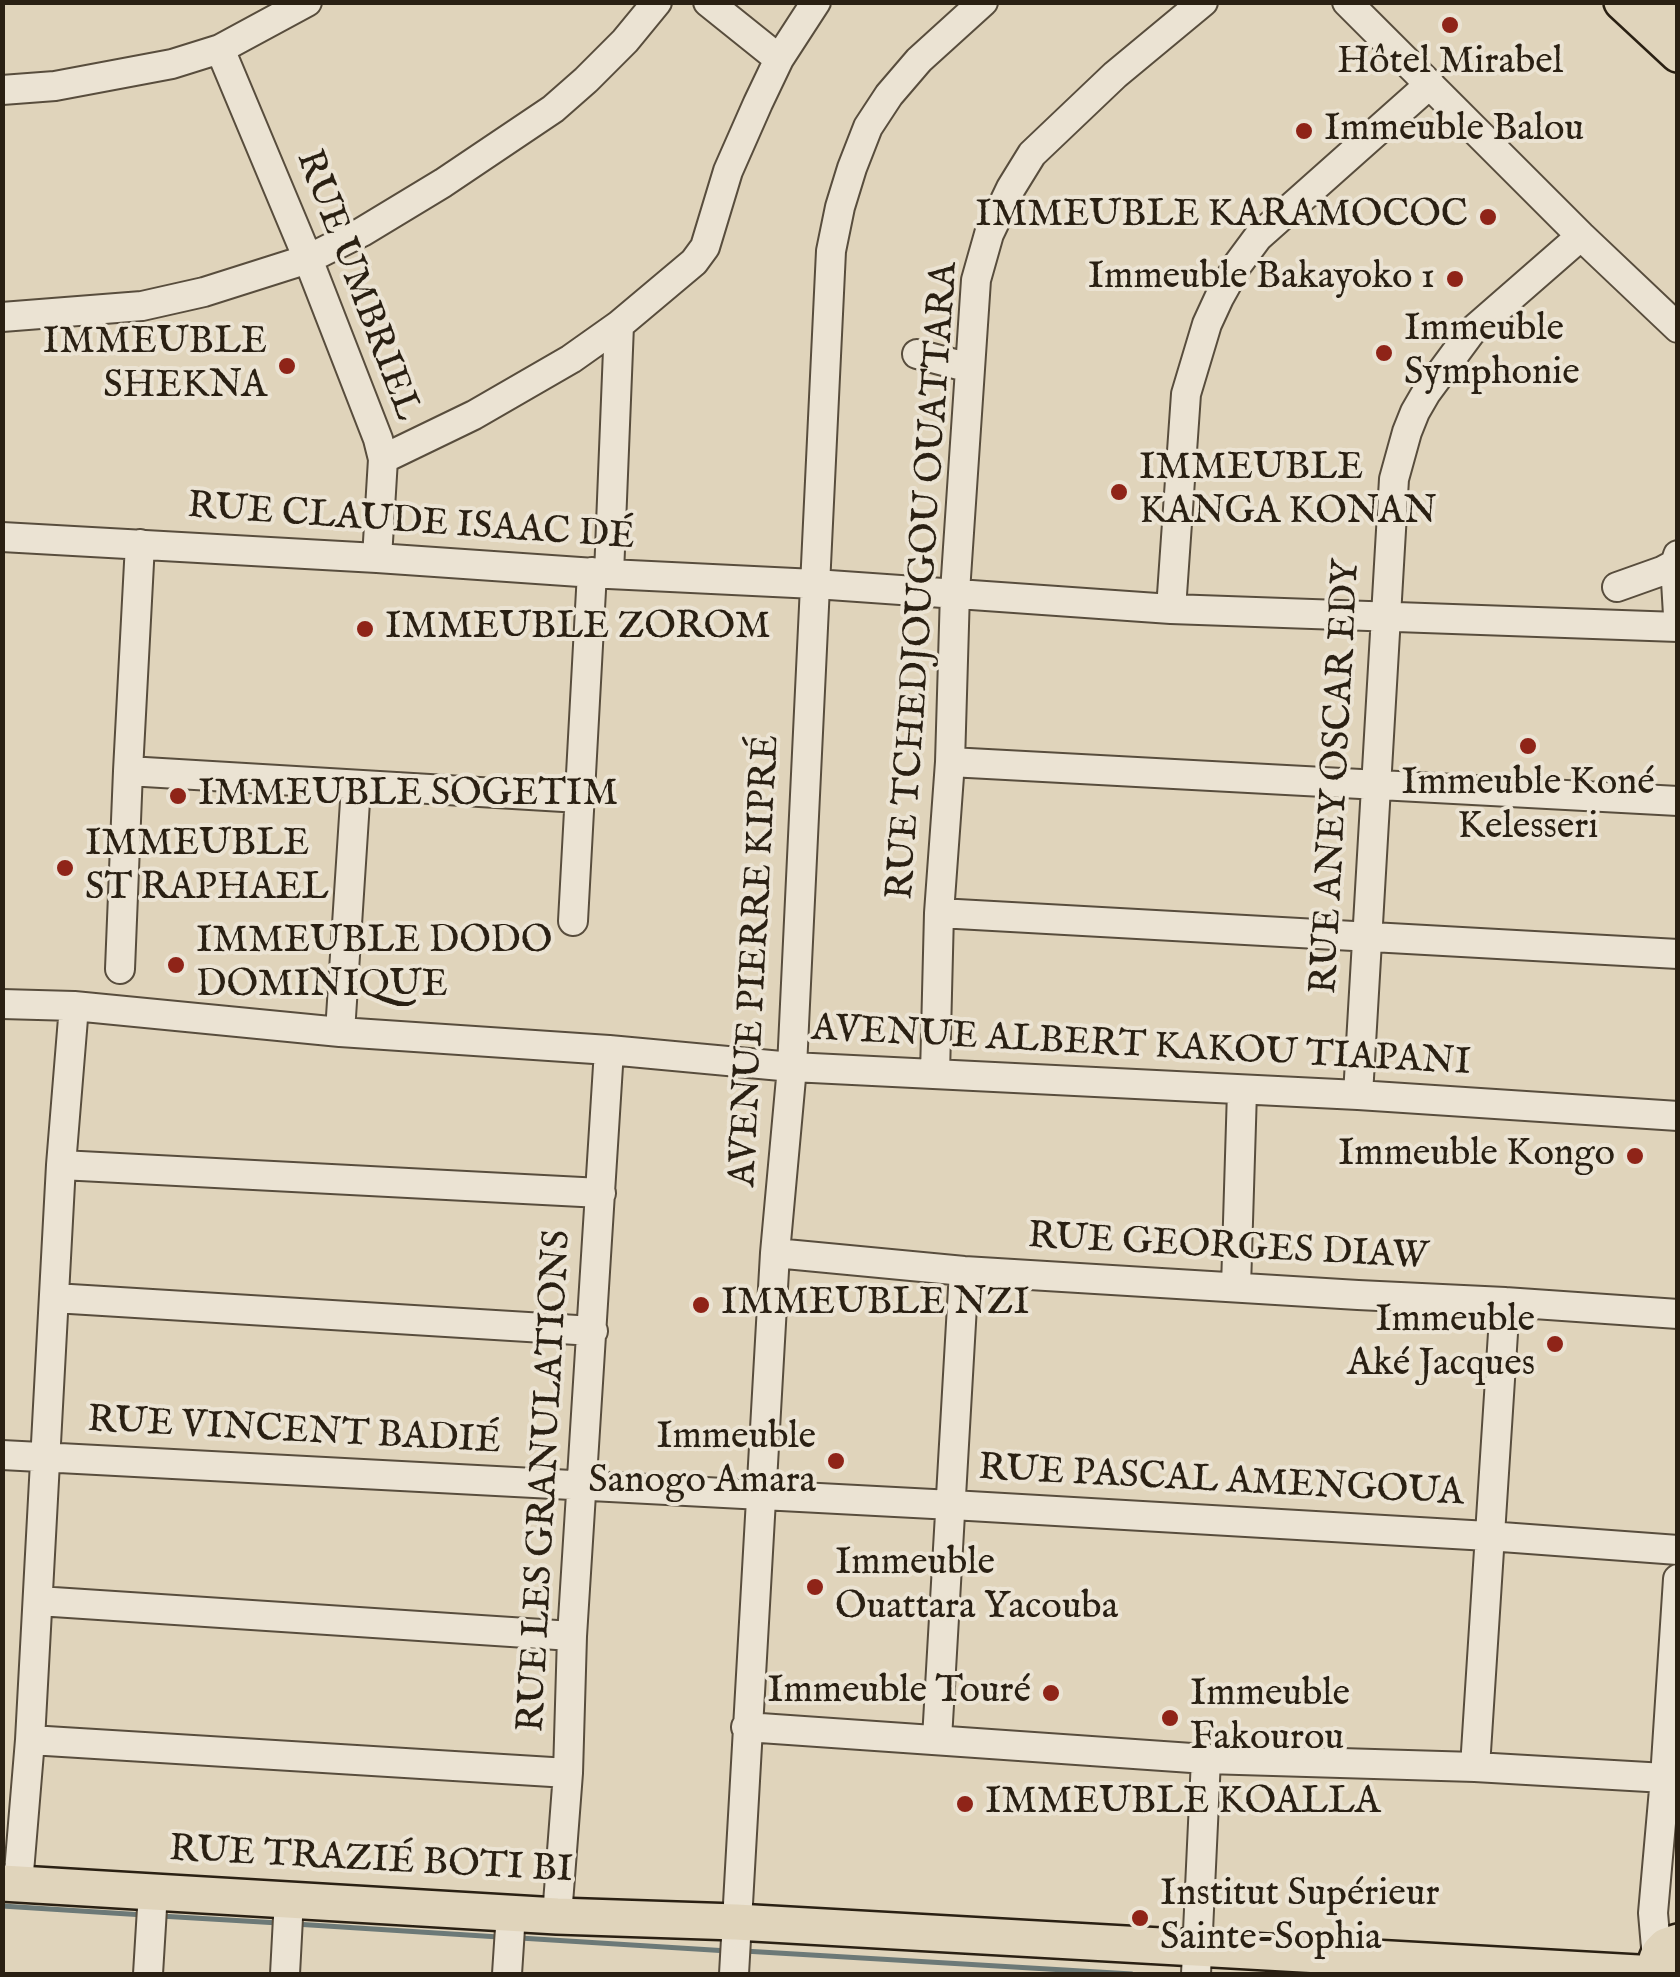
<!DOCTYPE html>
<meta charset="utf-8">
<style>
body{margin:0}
#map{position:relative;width:1680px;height:1977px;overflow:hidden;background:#e0d4bb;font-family:"IM FELL English",serif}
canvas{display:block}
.frame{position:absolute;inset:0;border:5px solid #2a2013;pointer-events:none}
</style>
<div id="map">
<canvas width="1680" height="1977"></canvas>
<div class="frame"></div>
</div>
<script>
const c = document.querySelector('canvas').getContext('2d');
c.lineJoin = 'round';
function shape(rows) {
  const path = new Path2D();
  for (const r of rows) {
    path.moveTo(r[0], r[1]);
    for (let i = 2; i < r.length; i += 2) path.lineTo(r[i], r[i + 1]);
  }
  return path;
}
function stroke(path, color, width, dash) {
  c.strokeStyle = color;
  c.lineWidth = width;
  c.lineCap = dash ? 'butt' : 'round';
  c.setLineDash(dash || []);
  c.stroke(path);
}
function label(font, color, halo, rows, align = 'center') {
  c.font = font + ' "IM FELL English",serif';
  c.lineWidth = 8;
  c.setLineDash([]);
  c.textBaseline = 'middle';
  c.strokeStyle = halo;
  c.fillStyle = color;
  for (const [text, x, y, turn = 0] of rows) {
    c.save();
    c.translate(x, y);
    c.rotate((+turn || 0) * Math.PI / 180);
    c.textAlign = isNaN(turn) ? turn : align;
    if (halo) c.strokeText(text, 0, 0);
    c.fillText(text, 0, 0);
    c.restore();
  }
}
stroke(shape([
 [2,1906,144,1915],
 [160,1916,279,1923],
 [295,1924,499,1937],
 [520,1938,728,1951],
 [744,1951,1132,1974]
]), '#6c7977', 5);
const minor = shape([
 [708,2,779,59],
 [1347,2,1581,236,1678,328],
 [220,49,308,259,378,439,383,459,377,558],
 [2,90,55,86,172,64,220,49,307,2],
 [2,317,142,306,204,292,308,259,362,232,443,183,553,109,586,80,625,41,657,2],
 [917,354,970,368],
 [383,459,474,415,571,359,619,325,694,262,705,247,728,171,758,103,779,59,816,2],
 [2,537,377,558,609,574,815,584,1171,609,1678,627],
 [1675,564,1678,615],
 [609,574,619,325],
 [1617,587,1662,571,1675,564,1678,555],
 [1171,609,1186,394,1207,324,1219,298,1238,264,1258,237,1430,84],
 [950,762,1678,801],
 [128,771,580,798],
 [939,913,1678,954],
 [573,921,592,572],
 [120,969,128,771,140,544],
 [2,1004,74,1006,340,1032,609,1050,792,1067,1358,1095,1678,1116],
 [340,1032,356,786],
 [935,1074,939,913,950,762,955,592,976,280,989,234,1011,188,1032,154,1115,75,1203,2],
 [1358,1095,1394,479,1407,432,1415,412,1426,393,1471,332,1581,236],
 [61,1165,601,1193],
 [775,1253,964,1271,1358,1295,1505,1302,1678,1314],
 [1236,1287,1242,1091],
 [54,1298,593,1331],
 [2,1455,952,1505,1488,1536,1678,1550],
 [38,1601,572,1636],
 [746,1727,1206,1759,1475,1767,1665,1778],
 [937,1739,964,1271],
 [30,1740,568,1773],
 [1475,1767,1505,1302],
 [18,1884,30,1740,61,1165,74,1006],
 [557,1916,568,1773,572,1636,609,1050],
 [1657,1959,1653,1913,1665,1778,1678,1579],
 [148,1974,153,1892],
 [285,1974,289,1899],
 [507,1974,511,1913],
 [734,1974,775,1253,792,1067,831,251,840,207,852,168,868,127,889,95,919,60,983,2],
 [1196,1974,1206,1759]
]);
const major = shape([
 [1622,2,1678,54],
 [1665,2,1678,14],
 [2,1883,557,1916,736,1922,1656,1974],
 [1659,1974,1657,1959,1660,1952,1666,1946,1678,1942]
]);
stroke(minor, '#584d3d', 32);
stroke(major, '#2a2013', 40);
stroke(minor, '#ebe3d3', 28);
stroke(major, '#e0d4bb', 35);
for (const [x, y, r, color] of [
 [1450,25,10,"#8f2418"],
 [1304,131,10,"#8f2418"],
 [1488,217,10,"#8f2418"],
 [1455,279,10,"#8f2418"],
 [1384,353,10,"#8f2418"],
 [287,366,10,"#8f2418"],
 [1119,492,10,"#8f2418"],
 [365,629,10,"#8f2418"],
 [1528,746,10,"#8f2418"],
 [178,796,10,"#8f2418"],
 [65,868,10,"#8f2418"],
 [176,965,10,"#8f2418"],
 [1635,1156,10,"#8f2418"],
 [701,1305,10,"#8f2418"],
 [1555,1344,10,"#8f2418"],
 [836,1461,10,"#8f2418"],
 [815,1587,10,"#8f2418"],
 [1051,1693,10,"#8f2418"],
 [1170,1718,10,"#8f2418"],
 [965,1804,10,"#8f2418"],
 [1140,1918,10,"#8f2418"]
]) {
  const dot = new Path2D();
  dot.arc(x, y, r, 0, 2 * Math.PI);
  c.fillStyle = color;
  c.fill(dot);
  stroke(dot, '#ebe3d3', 4);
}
label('38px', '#2a2013', '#ebe3d3', [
 ["Hôtel Mirabel",1450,64,"center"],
 ["Immeuble Balou",1324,131],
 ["IMMEUBLE KARAMOCOC",1468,217,"right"],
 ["Immeuble Bakayoko 1",1435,279,"right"],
 ["Immeuble",1404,331],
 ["Symphonie",1404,375],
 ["IMMEUBLE",267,344,"right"],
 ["SHEKNA",267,388,"right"],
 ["IMMEUBLE",1139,470],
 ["KANGA KONAN",1139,514],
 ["IMMEUBLE ZOROM",385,629],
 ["Immeuble Koné",1528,785,"center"],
 ["Kelesseri",1528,829,"center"],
 ["IMMEUBLE SOGETIM",198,796],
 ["IMMEUBLE",85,846],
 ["ST RAPHAEL",85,890],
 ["IMMEUBLE DODO",196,943],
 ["DOMINIQUE",196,987],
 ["Immeuble Kongo",1615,1156,"right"],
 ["IMMEUBLE NZI",721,1305],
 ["Immeuble",1535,1322,"right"],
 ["Aké Jacques",1535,1366,"right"],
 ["Immeuble",816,1439,"right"],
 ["Sanogo Amara",816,1483,"right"],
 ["Immeuble",835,1565],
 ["Ouattara Yacouba",835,1609],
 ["Immeuble Touré",1031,1693,"right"],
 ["Immeuble",1190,1696],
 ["Fakourou",1190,1740],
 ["IMMEUBLE KOALLA",985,1804],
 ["Institut Supérieur",1160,1896],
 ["Sainte-Sophia",1160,1940]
], 'left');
label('38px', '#2a2013', '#ebe3d3', [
 ["RUE UMBRIEL",356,286,69],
 ["RUE CLAUDE ISAAC DÉ",411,524,4],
 ["RUE TCHEDJOUGOU OUATTARA",925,581,-86],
 ["RUE ANEY OSCAR EDY",1338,777,-87],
 ["AVENUE PIERRE KIPRÉ",757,961,-87],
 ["AVENUE ALBERT KAKOU TIAPANI",1141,1048,3],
 ["RUE GEORGES DIAW",1228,1249,3],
 ["RUE VINCENT BADIÉ",294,1433,3],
 ["RUE LES GRANULATIONS",547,1481,-87],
 ["RUE PASCAL AMENGOUA",1221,1483,3],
 ["RUE TRAZIÉ BOTI BI",371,1862,3]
]);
</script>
